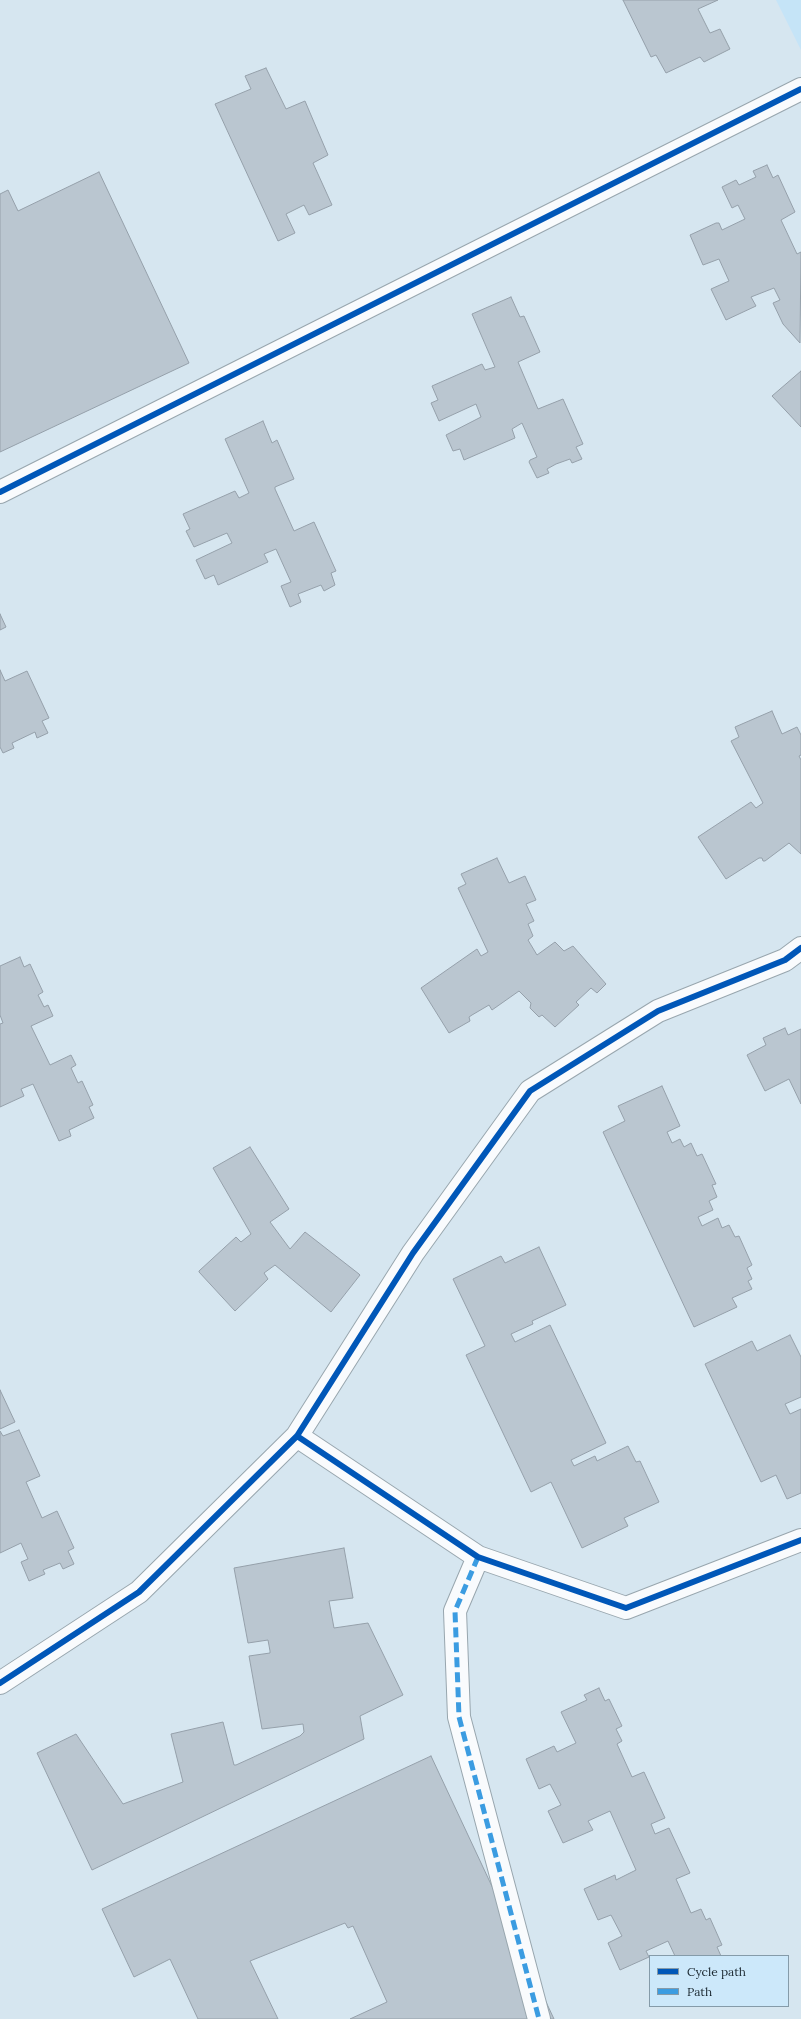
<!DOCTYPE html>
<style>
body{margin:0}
#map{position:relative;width:801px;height:2019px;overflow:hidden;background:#d6e6f0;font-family:Lora,serif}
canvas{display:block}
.legend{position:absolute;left:649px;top:1955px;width:140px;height:52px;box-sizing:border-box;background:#cce8fa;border:1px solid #859ba9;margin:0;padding:5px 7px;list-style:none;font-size:12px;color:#1a272f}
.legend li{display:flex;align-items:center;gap:8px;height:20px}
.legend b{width:20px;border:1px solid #859ba9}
</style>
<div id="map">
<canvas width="801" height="2019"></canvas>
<ul class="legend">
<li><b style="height:5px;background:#0057b8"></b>Cycle path</li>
<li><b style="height:5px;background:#3b9ce1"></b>Path</li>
</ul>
</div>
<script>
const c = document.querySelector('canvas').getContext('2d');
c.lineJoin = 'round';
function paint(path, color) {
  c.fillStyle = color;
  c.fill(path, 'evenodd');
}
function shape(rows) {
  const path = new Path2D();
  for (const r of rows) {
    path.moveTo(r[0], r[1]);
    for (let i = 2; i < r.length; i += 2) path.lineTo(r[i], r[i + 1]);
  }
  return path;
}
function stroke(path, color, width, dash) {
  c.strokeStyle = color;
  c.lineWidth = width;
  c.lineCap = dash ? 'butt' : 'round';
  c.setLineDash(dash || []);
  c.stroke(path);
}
paint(shape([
 [776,0,801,0,801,50]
]), '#c5e4f7');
const building = shape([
 [623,0,718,0,698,9,710,33,720,29,730,49,704,62,700,57,666,73,656,55,651,57,623,0],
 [266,68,286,109,305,101,328,155,313,163,332,205,309,215,304,205,286,214,295,233,278,241,215,104,251,89,245,76,266,68],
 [767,165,773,178,778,175,795,212,781,220,797,254,801,252,800,343,783,324,773,303,780,300,774,288,751,297,756,306,726,320,711,289,729,281,719,259,703,265,690,235,716,223,719,223,722,230,745,219,738,205,732,208,722,187,736,180,739,185,756,177,753,171,767,165],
 [99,172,189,363,0,452,0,194,8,190,18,211,99,172],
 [511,297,520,317,524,316,540,352,518,362,538,409,563,399,583,444,576,447,582,459,572,463,570,459,556,464,547,469,549,473,537,478,529,462,530,460,537,457,522,423,512,429,515,438,464,460,460,449,453,451,446,435,481,417,476,404,439,421,431,403,438,400,432,386,482,364,485,370,495,367,472,314,511,297],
 [801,371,801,427,772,396,801,371],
 [263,421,272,443,277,440,294,479,275,487,275,489,294,531,314,522,336,571,331,573,335,585,324,591,321,585,298,594,301,602,290,607,281,586,291,582,276,549,264,554,268,562,218,585,214,575,205,579,196,560,232,543,227,533,194,547,186,531,190,529,183,514,235,491,239,498,249,493,225,439,263,421],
 [0,614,6,627,0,630,0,614],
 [0,670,5,681,27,671,49,718,42,721,48,733,37,738,35,732,12,743,14,748,3,753,0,747,0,670],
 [772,711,782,734,797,727,801,735,801,755,799,756,801,760,801,854,789,843,765,861,763,861,762,858,759,858,726,879,698,837,751,802,756,808,763,803,731,741,739,737,735,727,772,711],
 [497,858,509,883,525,876,536,900,526,904,534,921,528,924,533,936,528,940,537,955,555,942,564,951,573,946,606,984,597,993,591,988,576,1002,579,1005,555,1027,542,1015,539,1017,530,1008,531,1003,519,991,492,1010,489,1005,472,1015,469,1017,470,1021,449,1033,421,988,477,949,481,956,488,952,458,888,466,884,461,874,497,858],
 [20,957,24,967,30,964,43,992,38,995,44,1007,48,1005,53,1016,31,1026,50,1065,71,1055,76,1065,71,1068,78,1083,82,1081,93,1105,89,1107,94,1118,69,1130,71,1136,59,1141,33,1084,21,1089,24,1096,0,1107,0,1024,3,1023,0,1015,0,966,20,957],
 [785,1028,788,1035,801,1029,801,1104,789,1079,765,1091,747,1055,766,1045,763,1038,785,1028],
 [662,1086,680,1126,667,1132,672,1143,680,1139,684,1147,691,1143,697,1156,702,1154,716,1184,712,1185,717,1197,709,1201,713,1210,698,1217,702,1226,718,1218,722,1228,729,1225,735,1237,739,1236,752,1265,747,1268,752,1279,748,1281,752,1289,732,1298,737,1307,694,1327,603,1132,625,1121,618,1106,662,1086],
 [250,1147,289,1209,270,1222,290,1249,305,1232,359,1274,360,1275,331,1312,275,1265,264,1273,268,1279,235,1311,199,1272,199,1271,236,1237,241,1242,251,1234,213,1168,250,1147],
 [539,1247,566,1305,532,1321,533,1324,511,1334,515,1342,550,1325,606,1443,571,1460,574,1466,595,1456,597,1461,628,1446,636,1462,640,1461,659,1502,624,1518,628,1526,582,1548,551,1482,531,1492,466,1355,485,1346,453,1279,501,1256,505,1263,539,1247],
 [790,1335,801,1357,801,1397,785,1404,790,1414,801,1409,801,1493,787,1499,776,1475,761,1482,705,1364,752,1341,757,1351,790,1335],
 [0,1390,15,1422,0,1429,0,1390],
 [19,1430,40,1476,26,1482,42,1518,57,1511,74,1548,68,1551,74,1564,63,1569,60,1563,43,1570,45,1574,29,1581,21,1562,28,1559,21,1543,0,1553,0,1431,3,1436,19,1430],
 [344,1548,353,1598,329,1601,334,1628,368,1623,403,1695,360,1716,364,1739,92,1870,37,1753,76,1734,123,1804,183,1782,171,1734,223,1722,234,1765,236,1765,300,1736,304,1732,303,1724,262,1729,249,1656,270,1653,270,1651,268,1640,248,1643,234,1568,344,1548],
 [599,1688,605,1701,609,1699,622,1726,616,1729,622,1741,617,1744,632,1777,644,1772,665,1818,651,1824,655,1834,669,1828,690,1873,676,1879,691,1913,701,1909,706,1920,710,1918,722,1945,717,1947,721,1956,675,1956,668,1941,646,1951,649,1957,620,1970,608,1943,622,1936,611,1915,598,1920,584,1889,615,1875,616,1880,636,1870,610,1811,588,1821,593,1830,563,1843,548,1811,561,1805,550,1784,539,1789,526,1759,554,1746,557,1752,576,1743,561,1712,587,1700,584,1695,599,1688],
 [431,1756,554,2019,350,2019,387,2002,353,1926,348,1928,345,1923,250,1961,278,2019,198,2019,170,1959,134,1977,102,1909,431,1756]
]);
paint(building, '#bac6d0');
stroke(building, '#95a0aa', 1);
const minor = shape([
 [0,492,801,89],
 [297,1436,478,1557,626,1608,801,1540],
 [478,1557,455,1611,459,1717,539,2019],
 [0,1683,139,1592,297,1436,413,1253,530,1091,658,1011,785,960,801,948]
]);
stroke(minor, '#98a6ae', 24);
stroke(minor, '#f9fbfd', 22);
stroke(shape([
 [478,1557,455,1611,459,1717,539,2019]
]), '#3b9ce1', 5, [10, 5]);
stroke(shape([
 [0,492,801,89],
 [297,1436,478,1557,626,1608,801,1540],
 [0,1683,139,1592,297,1436,413,1253,530,1091,658,1011,785,960,801,948]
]), '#0057b8', 6);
</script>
